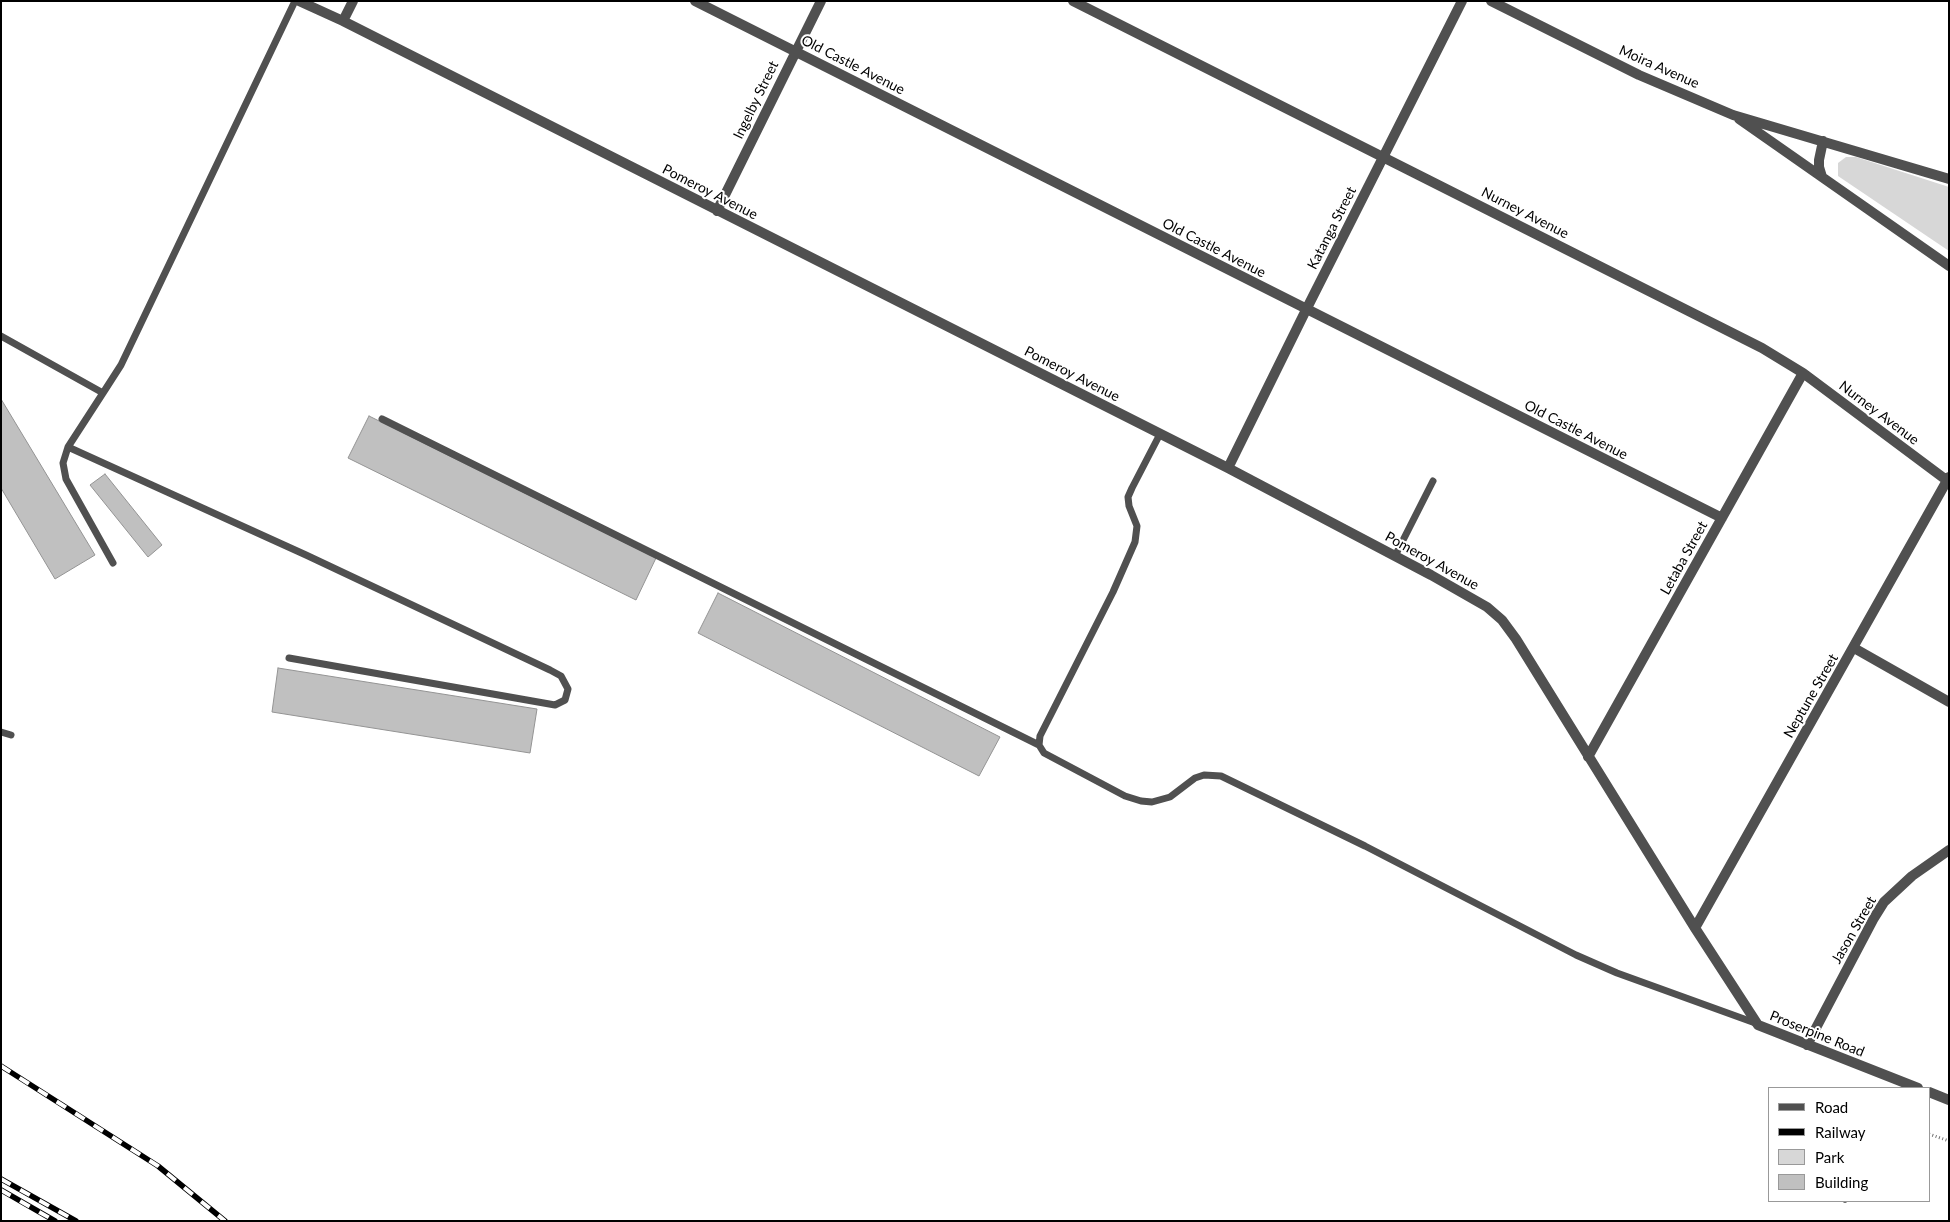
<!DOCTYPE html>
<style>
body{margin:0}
#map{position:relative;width:1950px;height:1222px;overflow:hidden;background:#fff;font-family:Lato,sans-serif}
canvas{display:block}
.frame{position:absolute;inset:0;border:2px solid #000;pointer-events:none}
.legend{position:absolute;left:1768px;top:1087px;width:162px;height:115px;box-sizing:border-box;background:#fff;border:1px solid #999;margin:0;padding:6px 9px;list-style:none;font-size:15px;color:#000}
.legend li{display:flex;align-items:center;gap:10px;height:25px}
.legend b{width:25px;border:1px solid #999}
</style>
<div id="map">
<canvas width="1950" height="1222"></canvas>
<div class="frame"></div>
<ul class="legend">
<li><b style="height:6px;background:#505050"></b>Road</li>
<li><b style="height:6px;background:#000"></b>Railway</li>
<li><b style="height:14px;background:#d7d7d7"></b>Park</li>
<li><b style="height:14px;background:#c0c0c0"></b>Building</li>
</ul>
</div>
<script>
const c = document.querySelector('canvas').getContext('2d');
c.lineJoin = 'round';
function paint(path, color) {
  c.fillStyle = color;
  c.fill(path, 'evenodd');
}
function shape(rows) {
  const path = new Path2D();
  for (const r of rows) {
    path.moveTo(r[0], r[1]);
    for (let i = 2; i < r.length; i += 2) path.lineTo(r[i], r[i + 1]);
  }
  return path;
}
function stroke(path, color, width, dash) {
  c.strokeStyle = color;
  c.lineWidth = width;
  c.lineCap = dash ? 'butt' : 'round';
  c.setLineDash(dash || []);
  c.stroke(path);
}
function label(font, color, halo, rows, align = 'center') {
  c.font = font + ' Lato,sans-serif';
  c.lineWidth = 4;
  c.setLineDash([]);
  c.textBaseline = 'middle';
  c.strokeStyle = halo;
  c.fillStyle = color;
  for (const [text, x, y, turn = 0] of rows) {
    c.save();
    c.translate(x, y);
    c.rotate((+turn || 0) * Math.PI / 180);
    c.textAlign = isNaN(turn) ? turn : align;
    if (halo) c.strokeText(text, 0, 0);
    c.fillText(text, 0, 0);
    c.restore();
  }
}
paint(shape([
 [1846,157,1856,157,1949,187,1949,251,1838,176,1838,163]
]), '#d7d7d7');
const building = shape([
 [1,399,95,555,55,579,1,488,1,399],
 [369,416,656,558,636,600,348,458,369,416],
 [105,474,162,545,148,557,90,485,105,474],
 [718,593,1000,737,979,776,698,633,718,593],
 [278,668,537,709,530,753,272,712,278,668]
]);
paint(building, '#c0c0c0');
stroke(building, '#949494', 1);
stroke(shape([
 [1929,1134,1949,1141],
 [1845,1203,1845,1201]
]), '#727272', 3, [1, 2.5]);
stroke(shape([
 [1,336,103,393,121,365,295,1],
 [103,393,68,447,63,463,66,479,113,563],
 [382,419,1039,745],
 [1160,434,1132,488,1128,497,1129,506,1137,526,1135,542,1113,592,1040,736,1039,745,1044,753,1125,796,1141,801,1152,802,1170,797,1195,778,1204,775,1221,776,1365,846,1576,955,1617,973,1758,1024],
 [68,447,306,555,550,670,561,676,568,689,565,700,555,705,289,658],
 [1395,556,1433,481],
 [1,732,11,735]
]), '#505050', 7);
stroke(shape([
 [299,1,343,21,1228,468,1431,575,1487,607,1502,620,1516,639,1695,928,1758,1025,1918,1088],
 [695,1,1722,518],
 [1073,1,1762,348,1803,373,1949,482],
 [1491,1,1639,75,1733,115,1949,179],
 [343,21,353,1],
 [1739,119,1949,266],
 [1822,177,1819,167,1819,160,1823,141],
 [717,211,821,1],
 [1228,468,1306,310,1462,1],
 [1854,648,1949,702],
 [1588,757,1803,373],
 [1695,928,1949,477],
 [1807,1045,1874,918,1884,902,1912,876,1949,850],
 [1929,1092,1949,1100]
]), '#505050', 10);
const rail = shape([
 [1,1066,158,1166,225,1221],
 [1,1179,76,1221],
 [1,1190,55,1221]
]);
stroke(rail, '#000', 5.5);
stroke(rail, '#fff', 4, [11]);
label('14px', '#000', '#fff', [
 ["Old Castle Avenue",853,65,27],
 ["Moira Avenue",1659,67,24],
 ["Ingelby Street",756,100,-64],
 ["Pomeroy Avenue",710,192,27],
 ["Nurney Avenue",1525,213,27],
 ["Katanga Street",1332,228,-63],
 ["Old Castle Avenue",1214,248,27],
 ["Pomeroy Avenue",1072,374,27],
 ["Nurney Avenue",1879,413,37],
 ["Old Castle Avenue",1576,430,27],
 ["Letaba Street",1684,558,-61],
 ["Pomeroy Avenue",1432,561,29],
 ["Neptune Street",1811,696,-60],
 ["Jason Street",1854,930,-60],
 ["Proserpine Road",1817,1034,22]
]);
</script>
